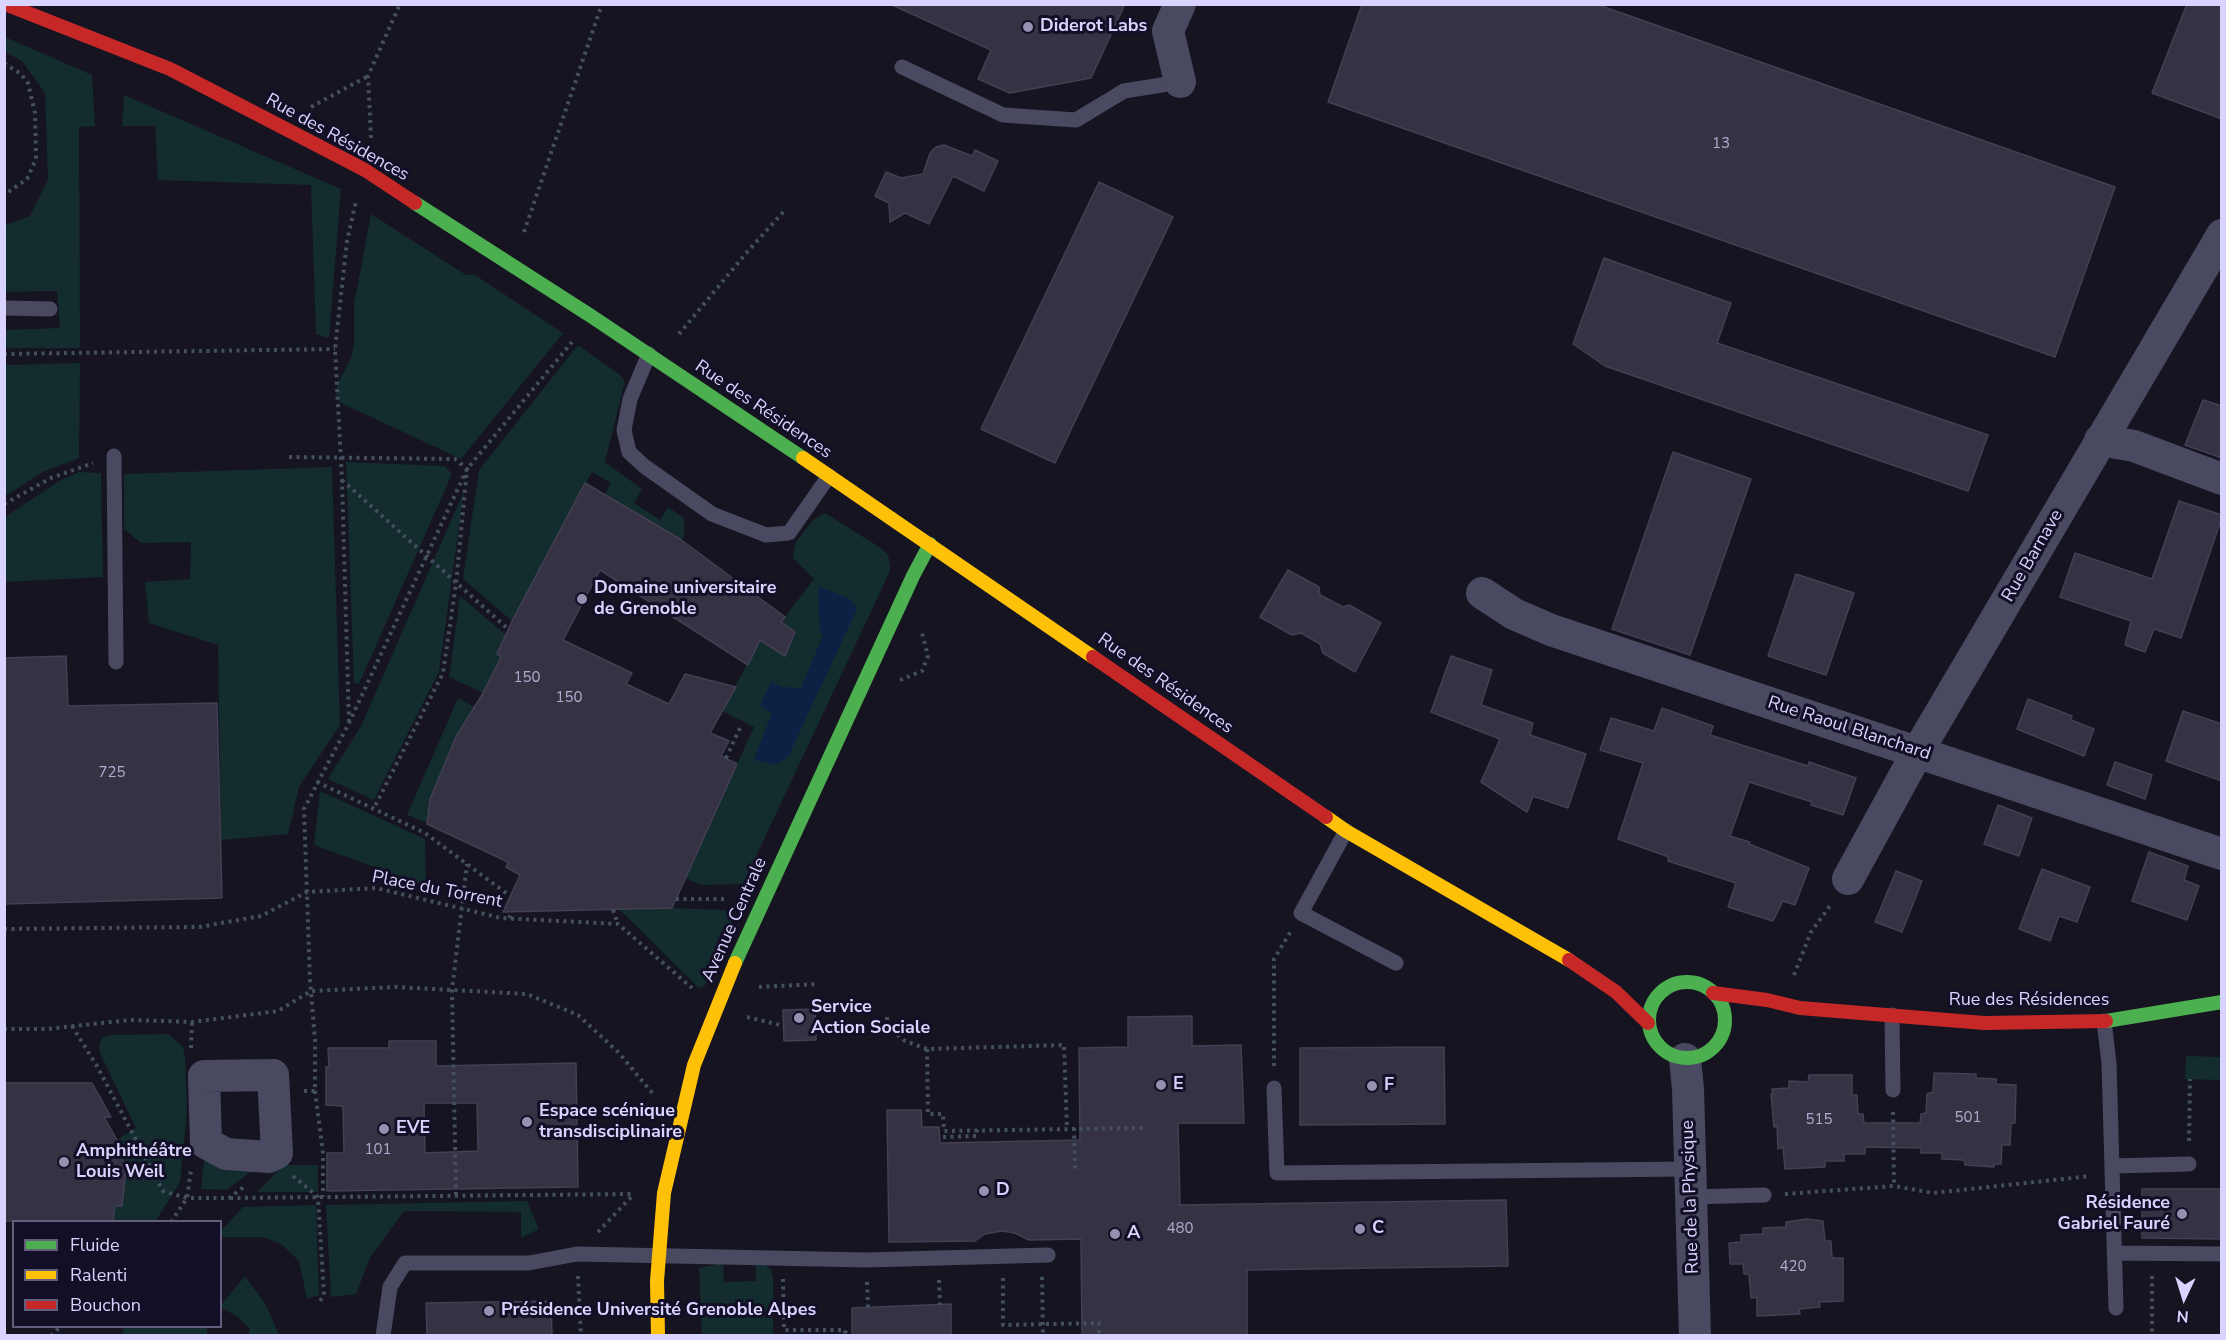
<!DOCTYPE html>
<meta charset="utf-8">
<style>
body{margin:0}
#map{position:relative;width:2226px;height:1340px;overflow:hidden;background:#161421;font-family:"Nunito Sans",sans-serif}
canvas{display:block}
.frame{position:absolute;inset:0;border:6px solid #d9d4ff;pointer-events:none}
.legend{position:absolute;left:12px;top:1220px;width:210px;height:108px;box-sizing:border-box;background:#130f26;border:2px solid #625e7d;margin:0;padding:8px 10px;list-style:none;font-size:18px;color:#d9d4ff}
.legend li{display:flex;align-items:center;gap:12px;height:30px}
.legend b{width:30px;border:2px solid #625e7d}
.north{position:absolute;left:2154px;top:1268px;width:60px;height:60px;-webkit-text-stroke:4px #130f26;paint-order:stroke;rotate:184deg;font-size:16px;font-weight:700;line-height:24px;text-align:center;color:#d9d4ff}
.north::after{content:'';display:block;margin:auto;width:21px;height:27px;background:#d9d4ff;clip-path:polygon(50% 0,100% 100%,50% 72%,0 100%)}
</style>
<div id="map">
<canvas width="2226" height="1340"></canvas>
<div class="frame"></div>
<ul class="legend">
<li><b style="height:8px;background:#4caf50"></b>Fluide</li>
<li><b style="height:8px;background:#ffc107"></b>Ralenti</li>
<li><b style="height:8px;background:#c62828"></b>Bouchon</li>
</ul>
<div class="north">N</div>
</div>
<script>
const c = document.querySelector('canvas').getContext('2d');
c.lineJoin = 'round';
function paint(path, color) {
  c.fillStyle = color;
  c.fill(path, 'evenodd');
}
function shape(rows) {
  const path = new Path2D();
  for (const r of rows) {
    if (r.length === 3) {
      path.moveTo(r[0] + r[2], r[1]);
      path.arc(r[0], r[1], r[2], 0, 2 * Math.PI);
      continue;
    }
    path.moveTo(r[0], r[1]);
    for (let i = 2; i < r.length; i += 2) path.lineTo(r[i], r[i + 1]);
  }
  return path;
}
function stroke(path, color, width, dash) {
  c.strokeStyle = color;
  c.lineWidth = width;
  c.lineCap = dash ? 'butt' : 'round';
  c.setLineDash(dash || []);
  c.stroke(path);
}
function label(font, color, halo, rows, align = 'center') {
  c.font = font + ' "Nunito Sans",sans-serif';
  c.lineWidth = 6;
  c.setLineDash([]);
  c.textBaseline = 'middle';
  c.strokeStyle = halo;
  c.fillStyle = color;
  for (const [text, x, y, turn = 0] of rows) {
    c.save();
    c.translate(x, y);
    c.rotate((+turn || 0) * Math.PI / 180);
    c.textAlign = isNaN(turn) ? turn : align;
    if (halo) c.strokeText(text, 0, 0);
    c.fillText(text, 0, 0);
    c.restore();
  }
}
paint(shape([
 [5,37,92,75,95,126,79,127,80,348,5,348,5,330,60,328,57,291,5,292,5,225,30,216,48,180,45,93,22,61,5,52],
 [124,95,341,189,329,338,316,334,311,185,158,180,155,126,122,126],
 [371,214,466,275,475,275,563,333,461,459,341,403,337,399,336,392,338,383,351,358,354,345,354,305],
 [578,345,619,374,625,381,605,462,642,489,634,503,660,520,668,507,684,518,684,537,682,540,614,500,603,498,611,483,592,472,512,621,463,579,479,470],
 [80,363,79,458,43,472,5,496,5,365],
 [346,462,445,466,452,474,359,684,354,683],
 [332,467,340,725,299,787,288,834,221,840,218,645,149,623,145,582,190,579,191,542,141,543,124,529,124,474],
 [79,472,101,473,103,577,5,582,5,517,59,481],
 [464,491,439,672,374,800,328,779,361,726],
 [825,513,881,548,888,555,890,565,890,571,743,884,701,885,685,878,754,727,722,711,761,638,785,655,795,632,781,622,814,579,793,558,796,542,813,520],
 [460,596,506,635,497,654,501,657,483,693,449,677],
 [458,698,475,707,456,737,429,800,427,821,425,822,407,815],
 [320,791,425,839,426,886,314,845],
 [672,908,727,910,733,919,704,987,699,988,620,910],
 [168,1034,183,1047,185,1058,187,1113,180,1182,156,1221,113,1221,115,1206,122,1206,125,1177,131,1176,116,1147,121,1147,117,1140,136,1128,100,1053,99,1044,103,1037,111,1035],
 [2186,1056,2221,1057,2221,1080,2185,1079],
 [206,1143,269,1157,227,1190,201,1189],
 [284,1165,318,1165,318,1192,257,1192],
 [527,1201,539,1229,521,1238,521,1212,404,1211,370,1258,356,1294,331,1297,326,1205],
 [316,1205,319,1295,307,1299,299,1261,281,1244,263,1237,221,1237,221,1231,243,1207],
 [723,1263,724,1282,756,1281,756,1263,765,1265,771,1270,773,1276,773,1335,702,1335,699,1268],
 [245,1276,266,1305,279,1335,248,1335,250,1329,237,1316,221,1308,221,1305],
 [124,1327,207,1327,207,1335,122,1335]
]), '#132c2d');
paint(shape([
 [818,586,850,599,857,609,788,757,775,765,758,761,754,759,772,713,760,706,771,682,782,687,801,688,823,635,820,633]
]), '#0d2144');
const building = shape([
 [890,4,1125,4,1091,78,1010,93,978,79,991,50,890,4],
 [1362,4,1596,4,2115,187,2055,357,1328,102,1362,4],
 [2187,4,2222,4,2222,119,2152,93,2187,4],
 [944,145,972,156,975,150,998,161,984,191,953,176,929,224,905,213,890,222,889,203,875,196,886,172,901,178,923,174,930,153,936,147,944,145],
 [1099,182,1173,217,1055,463,981,429,1099,182],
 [1604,258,1731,303,1717,343,1988,435,1968,491,1605,366,1573,344,1604,258],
 [2203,400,2222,406,2222,458,2185,445,2203,400],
 [1673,452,1751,479,1690,655,1612,629,1673,452],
 [585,483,680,539,785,617,781,622,795,632,785,656,760,640,748,665,600,570,563,640,632,673,626,684,669,704,685,674,736,687,710,733,729,741,721,756,737,764,672,908,503,912,520,875,506,867,508,862,427,824,430,799,456,737,483,693,501,657,497,654,512,621,585,483],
 [2179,501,2222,515,2222,517,2181,638,2154,629,2145,652,2125,645,2131,621,2060,597,2075,553,2152,579,2179,501],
 [1288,570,1319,587,1320,595,1343,607,1349,605,1381,623,1355,672,1323,653,1320,644,1301,633,1292,635,1260,617,1288,570],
 [1796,574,1854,593,1826,675,1768,656,1796,574],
 [66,656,68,706,217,703,222,898,4,904,4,658,66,656],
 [1451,656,1492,670,1481,705,1533,723,1530,735,1586,754,1568,808,1533,796,1527,812,1481,782,1500,739,1431,712,1451,656],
 [2028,699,2072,716,2071,720,2094,729,2084,756,2017,729,2028,699],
 [1662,708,1713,726,1710,735,1808,766,1809,762,1856,778,1843,815,1811,805,1812,802,1749,782,1730,836,1750,842,1749,844,1809,868,1795,905,1783,901,1773,921,1728,907,1736,883,1668,861,1669,857,1618,839,1643,763,1600,750,1611,718,1654,731,1662,708],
 [2183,711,2222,724,2222,781,2166,761,2183,711],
 [2115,762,2152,775,2145,799,2107,785,2115,762],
 [1998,805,2032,818,2019,856,1984,844,1998,805],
 [2149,852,2188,866,2184,880,2199,886,2187,920,2132,901,2149,852],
 [2042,869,2090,887,2077,922,2059,916,2050,941,2019,929,2042,869],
 [1896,871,1922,881,1902,932,1875,922,1896,871],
 [815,1009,816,1040,784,1041,783,1010,815,1009],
 [1192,1016,1192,1046,1241,1045,1244,1123,1178,1123,1180,1205,1506,1200,1508,1266,1247,1270,1247,1335,1082,1335,1081,1239,1029,1240,1015,1233,1002,1231,985,1234,975,1241,889,1242,887,1110,921,1110,922,1127,939,1127,940,1143,1080,1140,1079,1048,1128,1047,1128,1017,1192,1016],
 [389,1041,436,1041,436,1066,576,1063,578,1187,327,1191,327,1153,344,1153,343,1106,326,1105,326,1067,329,1067,328,1048,389,1048,389,1041],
 [424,1103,477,1103,478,1151,425,1153,424,1103],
 [1444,1047,1445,1124,1300,1125,1300,1048,1444,1047],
 [1934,1073,1976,1074,1976,1078,1996,1079,1996,1084,2016,1085,2015,1123,2011,1123,2010,1145,2002,1145,2001,1164,1994,1164,1994,1167,1965,1165,1964,1160,1942,1159,1942,1153,1921,1153,1921,1148,1865,1147,1865,1154,1844,1154,1844,1161,1825,1161,1825,1167,1785,1169,1783,1147,1778,1149,1777,1126,1774,1127,1771,1094,1773,1094,1772,1089,1789,1088,1789,1081,1808,1082,1809,1075,1852,1075,1852,1095,1857,1095,1858,1114,1863,1114,1864,1123,1920,1123,1921,1114,1926,1113,1927,1094,1933,1092,1934,1073],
 [4,1083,92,1083,111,1117,104,1117,121,1147,116,1147,126,1167,122,1206,115,1206,113,1221,4,1221,4,1083],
 [2142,1189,2222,1189,2222,1239,2142,1238,2142,1189],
 [1806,1219,1823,1221,1825,1241,1831,1241,1832,1258,1843,1258,1843,1301,1819,1302,1820,1307,1799,1309,1800,1314,1757,1316,1757,1297,1751,1298,1749,1274,1744,1274,1743,1264,1730,1264,1729,1243,1741,1242,1741,1235,1763,1234,1763,1228,1786,1227,1786,1222,1806,1219],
 [551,1301,552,1335,427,1335,426,1303,551,1301],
 [951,1304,951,1335,852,1335,852,1308,951,1304]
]);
paint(building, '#343243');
stroke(building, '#433f54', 1.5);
stroke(shape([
 [4,63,21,74,28,83,35,113,36,159,27,179,4,195],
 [311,107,368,76],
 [371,138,368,76,400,4],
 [524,232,602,4],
 [679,334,748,251,785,210],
 [4,354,335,349],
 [289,457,455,459,467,469,456,584,443,673,374,808],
 [342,480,509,630],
 [4,504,51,478,93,463],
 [900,680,922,671,928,656,922,633],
 [349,722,342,480,335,349,347,241,356,201],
 [726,758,740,728],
 [317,782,425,833,510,896],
 [676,899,728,899],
 [613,910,618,924],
 [509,918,512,912],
 [4,929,199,927,261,916,307,892,376,888,501,918,618,924,692,988],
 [1794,975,1811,932,1832,903],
 [759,987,818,984],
 [747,1017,784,1026],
 [887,1017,887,1026,905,1041,927,1049,1064,1045,1067,1129],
 [72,1026,97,1066,163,1191,187,1198,229,1198,245,1186],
 [4,1029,47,1029,130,1020,192,1022,278,1011,311,991,396,987,527,994,578,1015,618,1052,654,1095],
 [191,1048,192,1022],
 [927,1049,928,1114,943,1114,944,1131,1143,1128],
 [1274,1066,1274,959,1291,931],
 [304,1091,315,1091,315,1040,310,981,304,809,349,723,467,469,572,342],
 [315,1091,323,1153,323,1197],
 [1893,1112,1894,1186],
 [1074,1128,1075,1169],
 [943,1137,977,1136,977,1130],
 [2189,1141,2190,1079],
 [293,1176,318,1197,324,1296,318,1303],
 [1785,1194,1894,1186,1933,1193,2091,1176],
 [456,1195,452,990,467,864],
 [230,1198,633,1194],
 [171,1222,187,1198,191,1170],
 [598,1232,632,1196],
 [578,1276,581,1336],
 [2152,1276,2152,1336],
 [1042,1277,1043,1336],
 [1003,1278,1003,1325,1099,1323,1099,1336],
 [783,1279,784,1330,845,1330,846,1336],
 [939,1280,940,1305],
 [867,1282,868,1307],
 [51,1336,61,1326]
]), '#44505f', 4, [3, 4.5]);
stroke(shape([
 [902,67,1003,115,1076,120,1124,91,1180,82],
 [4,308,50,309],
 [649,354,630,399,624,430,629,452,644,466,712,514,766,535,789,533,829,476],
 [114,456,116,662],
 [1346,831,1301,913,1396,963],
 [1892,1015,1893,1090],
 [2104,1021,2109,1063,2116,1308],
 [1274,1088,1277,1173,1691,1169],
 [2112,1166,2189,1164],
 [1691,1197,1764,1195],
 [2114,1253,2222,1254],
 [383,1336,390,1287,405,1263,529,1263,577,1254,867,1260,1048,1255]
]), '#4a4962', 15);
stroke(shape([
 [1180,4,1168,31,1180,82],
 [2100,440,2134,446,2222,479],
 [1482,593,1514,614,1551,630,2222,854],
 [1848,879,1918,751,2222,235],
 [1685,1059,1688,1089,1695,1336],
 [273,1075,277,1153,269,1157,226,1154,206,1143,204,1076,273,1075]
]), '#4a4962', 32);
stroke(shape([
 [415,203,591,316,803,458],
 [735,963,913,576,930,544],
 [1687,1020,38],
 [2106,1021,2222,1002]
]), '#4caf50', 14);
stroke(shape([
 [803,458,1093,657],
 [1326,817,1346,831,1569,960],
 [658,1336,657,1281,664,1193,694,1065,735,963]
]), '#ffc107', 14);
stroke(shape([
 [5,4,170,69,365,170,415,203],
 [1093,657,1326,817],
 [1569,960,1616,992,1648,1023],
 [1713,993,1767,1000,1800,1008,1984,1023,2106,1021]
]), '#c62828', 14);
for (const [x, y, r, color] of [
 [1028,27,6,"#9591b1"],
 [582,599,6,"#9591b1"],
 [799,1018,6,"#9591b1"],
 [1161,1085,6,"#9591b1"],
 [1372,1086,6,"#9591b1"],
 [527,1122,6,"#9591b1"],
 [384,1129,6,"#9591b1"],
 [64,1162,6,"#9591b1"],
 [984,1191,6,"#9591b1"],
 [2182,1214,6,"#9591b1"],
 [1360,1229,6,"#9591b1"],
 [1115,1234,6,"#9591b1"],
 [489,1311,6,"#9591b1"]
]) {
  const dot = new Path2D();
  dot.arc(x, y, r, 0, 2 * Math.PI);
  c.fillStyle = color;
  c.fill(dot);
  stroke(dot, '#130f26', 2);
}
label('15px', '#b0acd0', null, [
 ["13",1721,144],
 ["150",527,678],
 ["150",569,698],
 ["725",112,773],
 ["501",1968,1118],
 ["515",1819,1120],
 ["101",378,1150],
 ["480",1180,1229],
 ["420",1793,1267]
]);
label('bold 18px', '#d9d4ff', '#130f26', [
 ["Diderot Labs",1040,27],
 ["Domaine universitaire",594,589],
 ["de Grenoble",594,610],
 ["Service",811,1008],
 ["Action Sociale",811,1029],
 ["E",1173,1085],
 ["F",1384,1086],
 ["Espace scénique",539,1112],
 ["transdisciplinaire",539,1133],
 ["EVE",396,1129],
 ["Amphithéâtre",76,1152],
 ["Louis Weil",76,1173],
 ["D",996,1191],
 ["Résidence",2170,1204,"right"],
 ["Gabriel Fauré",2170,1225,"right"],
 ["C",1372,1229],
 ["A",1127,1234],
 ["Présidence Université Grenoble Alpes",501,1311]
], 'left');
label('18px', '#d9d4ff', '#130f26', [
 ["Rue des Résidences",337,138,29],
 ["Rue des Résidences",763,410,34],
 ["Rue Barnave",2033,556,-60],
 ["Rue des Résidences",1165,684,35],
 ["Rue Raoul Blanchard",1849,729,18],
 ["Place du Torrent",437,890,11],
 ["Avenue Centrale",735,920,-66],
 ["Rue des Résidences",2029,1001],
 ["Rue de la Physique",1691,1197,-92]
]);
</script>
